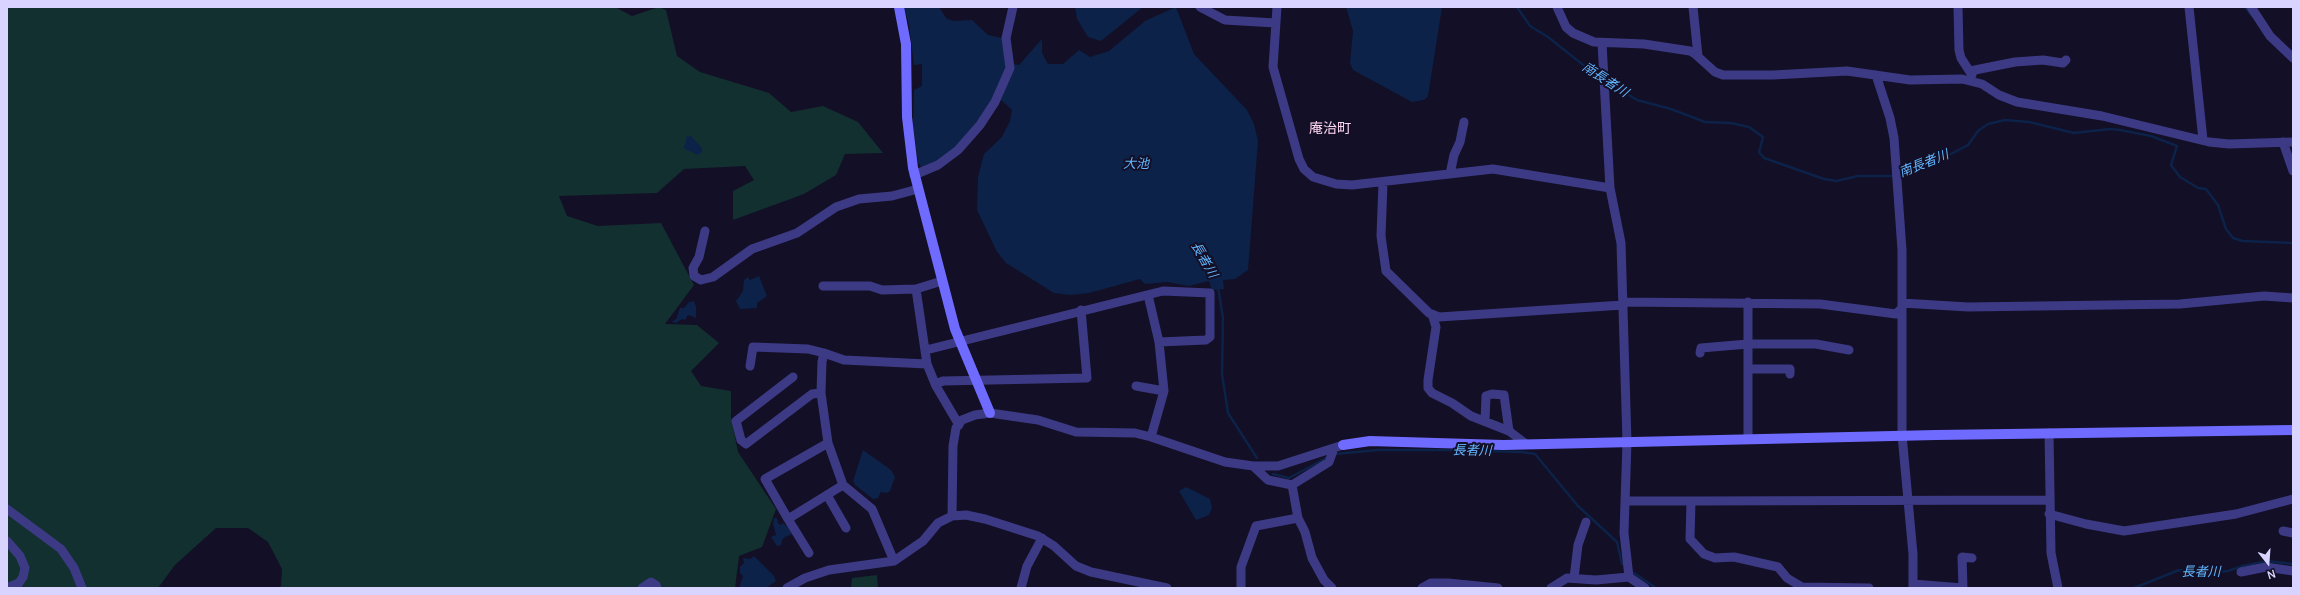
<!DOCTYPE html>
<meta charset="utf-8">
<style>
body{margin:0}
#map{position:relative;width:2300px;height:595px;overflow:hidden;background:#130f26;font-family:Manrope,sans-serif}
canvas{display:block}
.frame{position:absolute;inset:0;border:8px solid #d9d4ff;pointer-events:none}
.north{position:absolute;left:2248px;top:543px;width:40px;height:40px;-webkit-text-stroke:3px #130f26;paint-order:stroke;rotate:163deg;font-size:11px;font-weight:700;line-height:16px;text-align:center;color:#d9d4ff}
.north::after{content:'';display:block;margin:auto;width:14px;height:18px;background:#d9d4ff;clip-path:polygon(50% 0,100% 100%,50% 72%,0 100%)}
</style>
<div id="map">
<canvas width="2300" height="595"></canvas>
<div class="frame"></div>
<div class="north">N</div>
</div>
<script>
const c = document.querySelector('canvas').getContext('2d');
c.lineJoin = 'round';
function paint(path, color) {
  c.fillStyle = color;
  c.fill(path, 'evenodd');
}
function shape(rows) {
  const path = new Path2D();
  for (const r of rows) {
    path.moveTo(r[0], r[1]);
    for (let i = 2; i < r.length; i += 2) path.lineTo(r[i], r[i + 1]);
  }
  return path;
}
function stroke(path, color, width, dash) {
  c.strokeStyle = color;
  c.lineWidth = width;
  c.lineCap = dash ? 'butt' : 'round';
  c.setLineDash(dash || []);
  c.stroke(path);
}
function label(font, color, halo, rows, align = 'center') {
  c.font = font + ' Manrope,"Noto Sans JP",sans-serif';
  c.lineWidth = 4;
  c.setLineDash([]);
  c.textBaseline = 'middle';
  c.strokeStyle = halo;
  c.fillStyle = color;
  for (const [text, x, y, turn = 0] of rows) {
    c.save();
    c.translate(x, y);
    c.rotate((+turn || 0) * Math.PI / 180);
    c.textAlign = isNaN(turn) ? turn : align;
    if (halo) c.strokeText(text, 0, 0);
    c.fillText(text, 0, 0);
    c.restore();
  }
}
paint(shape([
 [7,7,615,7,632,16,659,7,666,10,677,56,700,72,769,93,791,112,823,106,858,122,883,153,845,154,836,175,804,194,733,220,733,191,754,180,745,166,684,169,657,193,559,196,567,216,598,226,661,223,694,285,665,324,697,325,719,343,691,371,701,386,731,391,731,417,738,452,776,509,762,547,739,556,735,588,278,588,281,586,282,569,268,542,248,528,216,528,175,565,158,588,7,588],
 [877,575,878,588,851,588,852,578]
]), '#12302f');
paint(shape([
 [904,7,939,7,947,19,954,21,972,20,988,35,1002,38,1006,67,997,91,981,117,959,144,941,160,922,169,918,162,913,124,914,90,922,86,922,64,914,65,909,25],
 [1075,7,1143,7,1101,41,1088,37,1077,19],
 [1176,7,1194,54,1247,110,1254,124,1258,141,1248,270,1235,279,1223,280,1224,289,1212,290,1209,281,1189,286,1167,282,1145,284,1140,279,1089,293,1070,295,1054,293,1006,263,997,252,977,210,978,177,984,154,1002,137,1010,121,1012,110,1001,100,1014,64,1019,65,1042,39,1042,53,1048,64,1063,64,1079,50,1090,57,1109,51,1145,21],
 [1346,7,1442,7,1428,96,1424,100,1412,102,1353,70,1350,63,1353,31],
 [691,136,702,148,702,152,698,155,683,148,686,143,686,137],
 [759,276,767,296,757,303,757,308,740,309,736,301,743,291,744,280,748,277,750,280],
 [694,301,696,307,696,318,688,315,685,320,682,319,676,323,672,322,676,319,680,308,684,308,689,302],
 [863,450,891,470,895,477,890,491,887,493,881,492,878,498,873,499,855,485,853,481],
 [1186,487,1210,499,1212,508,1209,515,1196,520,1179,491],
 [774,518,777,518,778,523,781,525,783,523,788,527,792,534,785,537,782,540,781,545,777,546,771,537,776,535,773,524],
 [754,556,774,576,776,581,766,588,739,588,743,576,740,573,740,567,744,563,743,558,750,559]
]), '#0c2248');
stroke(shape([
 [1517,7,1530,26,1548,37,1601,79],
 [2245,7,2252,16],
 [1607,82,1637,100,1671,109,1705,122,1731,123,1749,127,1763,137,1759,152,1764,158,1824,179,1836,181,1858,176,1894,176],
 [1899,174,1951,154,1968,145,1978,131,1988,124,2005,120,2029,122,2074,133,2110,129,2120,130,2151,136,2177,146,2171,165,2180,177,2198,188,2206,189,2218,205,2226,229,2233,238,2243,241,2293,243],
 [1218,287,1223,318,1222,374,1228,413,1257,458],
 [1335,454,1378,450,1444,450,1522,452,1535,454,1578,506,1617,542,1622,564],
 [1273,474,1289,478,1328,457],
 [1634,573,1656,588],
 [2134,588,2179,570,2209,573,2228,571,2243,566,2267,561,2293,564]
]), '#0c2248', 2.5);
stroke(shape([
 [1200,7,1225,20,1275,23],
 [1277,7,1273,67,1299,159,1304,169,1313,177,1336,184,1352,185,1493,169,1610,188],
 [1557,7,1566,27,1573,33,1594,42,1644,44,1690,51,1695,54,1715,72,1723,75,1773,75,1847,71,1910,80,1962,79,1982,84,1999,95,2017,102,2102,116,2209,142,2229,144,2293,142],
 [1693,7,1698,56],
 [1958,7,1959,50,1961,58,1972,75],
 [2189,7,2203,140],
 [2251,7,2270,36,2293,58],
 [1602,43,1610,188,1621,243,1627,442,1624,533,1629,577],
 [1970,71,2015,62,2043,60,2063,63,2066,60],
 [1876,75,1890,118,1894,138,1902,250,1902,435,1913,554,1913,588],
 [2283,142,2293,171],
 [1450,174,1454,155,1460,142,1464,122],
 [914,175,938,165,958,150,980,125,995,102,1010,68,1006,38,1013,7],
 [1383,183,1381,236,1386,271,1429,313,1439,317,1623,305],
 [705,231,699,257,693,268,694,276,701,280,713,277,752,249,797,233,836,207,859,199,892,196,918,189],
 [823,286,870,286,882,290,916,289,942,281],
 [916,289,927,364,936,386,959,425],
 [1148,295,1159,342],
 [1623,302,1820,304,1896,314,1901,309],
 [1902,303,1968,307,2180,304,2264,296,2293,298],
 [1432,314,1436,327,1428,380,1428,388,1432,393,1452,403,1471,416,1509,431,1526,444],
 [926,350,1163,291,1210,293,1210,337,1206,340,1159,342,1164,391,1151,437],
 [1700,353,1701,348,1748,344,1816,344,1849,350],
 [750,366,753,347,808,349,824,353],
 [1748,369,1790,369,1790,374],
 [793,377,736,421,741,440,746,444,812,394,821,393],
 [936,384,943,381,1087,378,1081,310],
 [1136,386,1164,391],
 [1485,421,1486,396,1492,394,1504,395,1509,431],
 [2049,433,2051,553,2058,588],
 [1748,439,1748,302],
 [828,443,765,479,788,519,843,485],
 [1253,466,1268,480,1292,485,1329,462,1334,448],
 [827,495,846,528],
 [1626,501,1691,501,1690,539,1704,554,1715,558,1734,557,1778,567,1787,578,1802,587,1869,588],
 [1691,501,2049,500],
 [7,509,61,549,74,568,82,588],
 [2049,514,2086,524,2124,531,2236,514,2293,499],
 [952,516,953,446,956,428,962,420,975,415,990,413,1038,420,1076,432,1135,433,1151,437,1225,462,1253,466,1278,466,1343,445],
 [1298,518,1305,532,1312,558,1324,580,1332,588],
 [788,519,809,553],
 [2283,531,2293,533],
 [7,541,20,556,25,568,23,577,19,583,7,588],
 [894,561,872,509,843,485,828,443,821,393,822,362,824,353,844,360,927,364],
 [2241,572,2266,567,2293,571],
 [1574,578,1578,545,1586,522],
 [1913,584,1963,588],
 [642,588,651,582,656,585,657,588],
 [787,588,805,578,829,570,894,561,923,541,938,523,952,516,966,515,985,519,1038,536,1054,546,1076,566,1091,572,1167,588],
 [1021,588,1027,566,1042,538],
 [1241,588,1241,567,1256,526,1298,518,1292,485],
 [1422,588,1431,583,1448,583,1498,588],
 [1551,588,1567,578,1596,580,1629,577,1645,588],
 [1963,588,1962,557,1972,558]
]), '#3d3a85', 9);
stroke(shape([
 [899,7,906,44,907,117,913,168,955,329,990,413],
 [1343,445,1370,441,1503,445,1936,435,2293,430]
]), '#6f6bff', 10);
label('italic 13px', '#62b6ff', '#130f26', [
 ["南長者川",1605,80,33],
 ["大池",1136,164],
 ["南長者川",1924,164,-22],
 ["長者川",1204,260,60],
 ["長者川",1472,451,1],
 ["長者川",2201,572]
]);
label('14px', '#ffd6f0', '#130f26', [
 ["庵治町",1330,129]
]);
</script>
